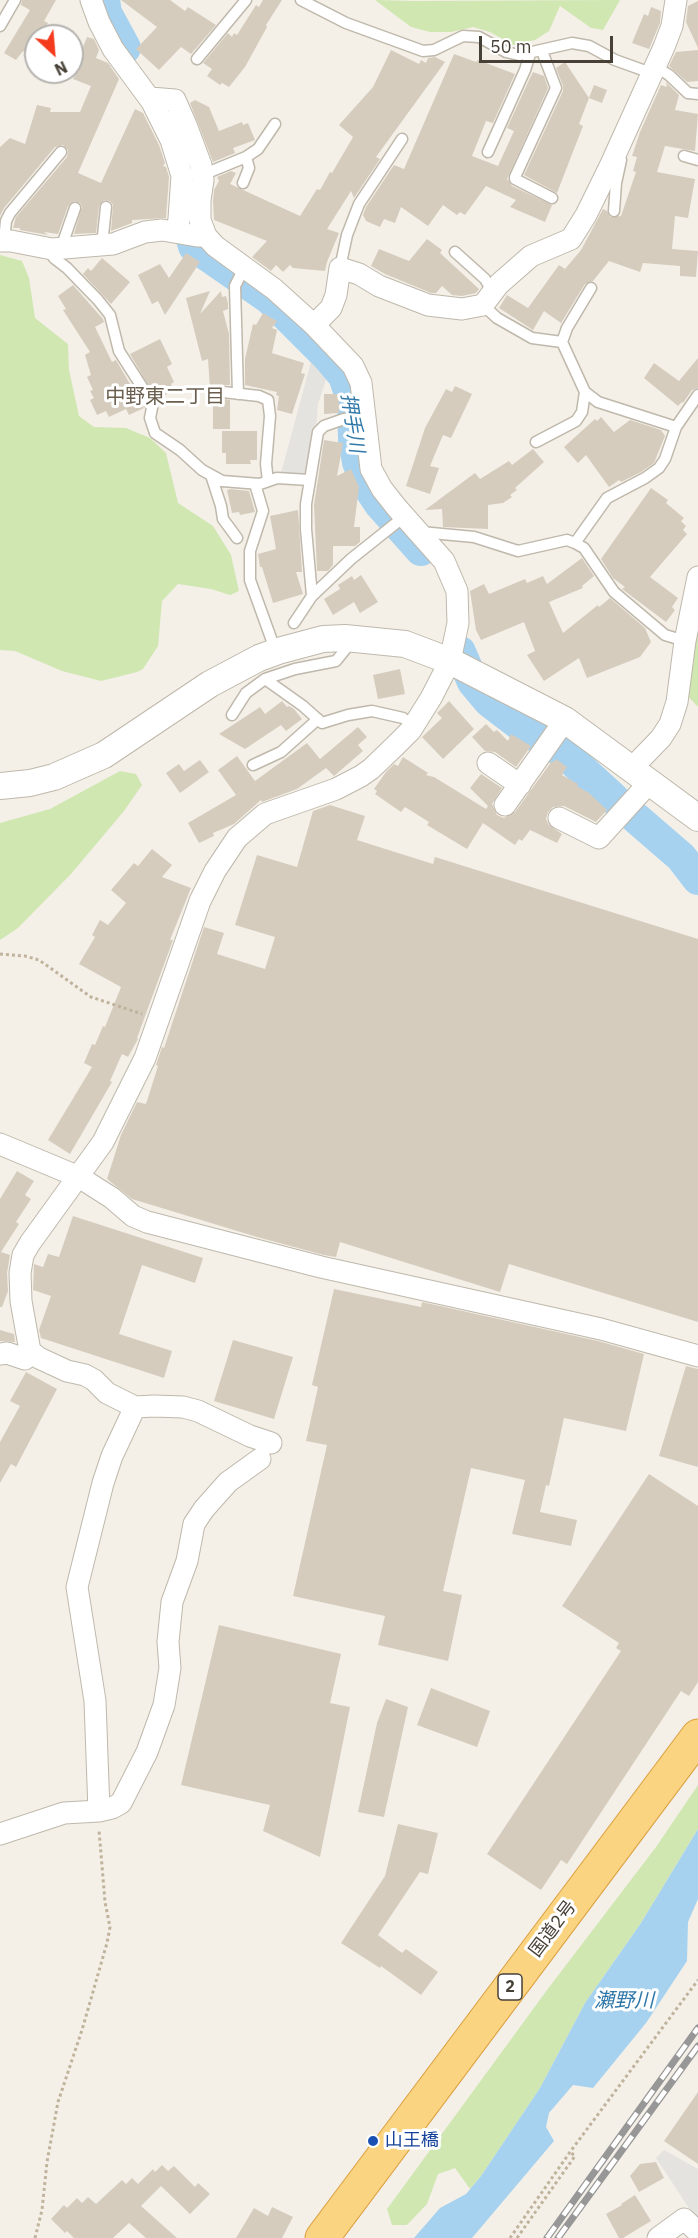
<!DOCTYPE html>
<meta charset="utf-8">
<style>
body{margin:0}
#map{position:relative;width:698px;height:2238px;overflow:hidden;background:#f4f0e8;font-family:"IBM Plex Sans",sans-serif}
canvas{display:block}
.north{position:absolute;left:24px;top:24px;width:60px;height:60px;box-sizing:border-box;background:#fff;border:2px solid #b5b3af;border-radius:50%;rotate:154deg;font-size:16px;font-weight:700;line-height:24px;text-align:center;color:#474037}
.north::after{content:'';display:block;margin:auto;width:21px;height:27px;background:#f53b1e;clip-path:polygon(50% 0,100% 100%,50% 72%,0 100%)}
.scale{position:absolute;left:479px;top:36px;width:134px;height:27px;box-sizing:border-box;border:3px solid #474037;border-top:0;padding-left:8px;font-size:18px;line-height:21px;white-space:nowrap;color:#474037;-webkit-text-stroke:4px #fff;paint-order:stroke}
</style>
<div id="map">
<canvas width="698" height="2238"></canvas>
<div class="north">N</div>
<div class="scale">50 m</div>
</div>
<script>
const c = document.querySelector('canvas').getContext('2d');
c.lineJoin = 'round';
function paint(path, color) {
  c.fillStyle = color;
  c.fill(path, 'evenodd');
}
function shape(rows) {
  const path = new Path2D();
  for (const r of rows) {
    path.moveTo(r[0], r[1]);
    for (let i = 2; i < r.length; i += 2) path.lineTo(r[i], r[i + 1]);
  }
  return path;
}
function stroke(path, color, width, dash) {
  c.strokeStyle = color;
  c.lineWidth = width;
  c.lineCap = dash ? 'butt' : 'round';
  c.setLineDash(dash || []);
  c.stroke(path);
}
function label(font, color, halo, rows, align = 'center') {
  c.font = font + ' "IBM Plex Sans","Noto Sans JP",sans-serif';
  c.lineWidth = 6;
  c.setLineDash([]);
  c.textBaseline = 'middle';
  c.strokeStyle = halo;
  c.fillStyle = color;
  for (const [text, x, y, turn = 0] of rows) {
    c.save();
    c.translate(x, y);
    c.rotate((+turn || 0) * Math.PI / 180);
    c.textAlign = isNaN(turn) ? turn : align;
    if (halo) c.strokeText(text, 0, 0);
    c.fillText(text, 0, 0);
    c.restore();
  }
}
paint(shape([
 [375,0,414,1,620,0,603,30,591,28,560,6,549,31,535,40,513,45,490,32,473,27,451,32,430,32,411,27],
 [0,255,22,261,29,278,35,318,68,344,69,370,79,416,94,427,126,428,150,438,166,453,178,503,213,526,231,555,239,591,230,595,211,589,178,584,162,601,158,646,143,669,137,672,101,681,62,671,15,651,0,650],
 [698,615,698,707,682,690],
 [120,771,136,774,142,785,124,811,71,874,18,928,0,940,0,823,50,809],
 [698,1785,698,1829,641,1923,585,2003,540,2088,481,2176,470,2189,455,2168,438,2174,427,2204,407,2225,392,2225,387,2209,547,1990,656,1847]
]), '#d0e7b2');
paint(shape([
 [312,358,328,374,318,404,316,430,307,473,281,473],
 [664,2150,698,2169,698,2222,656,2158]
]), '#e5e3e0');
paint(shape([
 [698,1829,698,1899,688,1922,687,1961,646,2023,593,2088,573,2085,549,2113,546,2127,554,2141,472,2238,414,2238,440,2208,466,2194,481,2176,540,2088,585,2003,641,1923]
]), '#a6d2ef');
stroke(shape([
 [104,0,106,13,125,48],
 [186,204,187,223,194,246,269,298,329,358,344,376,353,403,354,439,358,462,366,483,380,504,421,550],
 [460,652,473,682,489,701,528,731,563,752,614,799],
 [637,819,681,857,698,879]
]), '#a6d2ef', 32);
paint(shape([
 [22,0,56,0,44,21,48,23,41,36,36,36,36,43,30,52,28,54,23,51,16,60,4,53,30,10,21,5],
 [121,0,170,0,185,11,188,7,216,25,191,54,181,47,159,70,136,49,157,27],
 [263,0,282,0,266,25,267,27,245,67,229,87,222,83,220,85,207,76,212,69,203,63,228,33,232,37,234,33,237,35,256,5,259,7],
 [698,1,698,48,686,22,688,6],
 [651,7,661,11,660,23,649,49,632,43,644,14,648,16],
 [87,37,94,39,99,50,96,58,108,63,119,79,78,173,101,183,135,109,143,113,159,145,165,163,163,166,166,167,169,177,166,218,132,220,132,223,111,231,113,205,110,201,104,200,99,206,96,233,74,234,82,207,80,203,74,201,68,206,58,234,44,232,48,235,20,230,20,228,13,228,16,217,67,157,68,150,63,145,55,147,4,208,0,216,0,147,10,138,25,144,37,105,51,108,50,112,80,112,91,86,73,79,78,68,75,67],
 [391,50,419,64,421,60,426,63,428,58,435,57,445,62,376,157,380,159,354,198,351,191,327,229,339,233,327,262,325,271,293,268,290,265,283,272,276,265,271,271,252,257,267,241,214,220,213,201,214,190,219,181,217,177,231,171,236,173,230,184,300,216,317,189,320,190,330,172,332,173,353,137,339,125,373,87],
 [698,50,698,81,687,82,669,66,676,52],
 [454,54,476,62,478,60,515,74,493,123,486,121,472,156,498,166,514,131,507,128,529,80,533,72,544,76,548,88,507,179,512,186,552,205,545,222,510,207,516,200,486,186,465,215,460,212,457,215,443,205,428,226,401,207,395,223,384,219,380,227,366,221,363,215,366,207,394,165,404,169],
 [565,62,589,98,594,85,607,90,602,103,589,98,579,124,583,126,557,193,524,175,563,91,563,86,556,68],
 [666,82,679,95,675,110,698,114,695,151,665,146,657,172,695,179,688,218,675,216,672,249,698,251,696,277,680,276,680,266,643,263,640,272,609,261,593,281,585,284,561,323,544,311,533,330,499,308,507,295,528,308,559,265,565,269,581,250,603,209,607,211,610,217,621,216,636,172,633,171,637,157,632,156,640,132,661,85,667,87],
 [195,100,209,107,219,131,242,122,243,125,248,123,255,140,233,148,235,153,213,162,190,103],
 [427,239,442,250,440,253,479,289,476,293,462,296,452,295,442,286,436,293,431,293,385,274,371,266,379,249,409,261],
 [186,253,200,262,165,315,158,301,152,304,138,275,160,264,169,278],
 [102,258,130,282,111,304,83,274,88,268,91,271],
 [73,285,103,319,104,322,95,327,112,362,116,360,144,408,129,415,126,409,109,417,106,411,97,415,90,400,94,398,90,391,93,390,87,377,91,375,85,355,90,352,63,310,66,309,58,296],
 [210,291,200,314,221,291,222,297,226,296,228,303,228,309,223,311,229,334,230,385,221,385,216,392,219,398,230,400,230,429,213,429,213,389,210,389,208,359,202,361,186,298],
 [263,313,277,321,272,328,277,330,272,353,304,363,301,373,305,374,292,414,277,410,279,396,276,395,277,392,245,385,245,359,253,324,256,325],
 [160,339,172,364,167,367,174,382,171,384,174,391,156,399,130,354],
 [698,358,698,388,692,390,683,403,682,402,678,406,644,378,654,363,679,381],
 [455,386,472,394,451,438,443,435,430,466,439,468,430,494,406,486,425,428,446,389,452,392],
 [324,394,339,394,339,413,324,414],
 [601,417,614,432,630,420,661,430,665,436,654,463,641,472,621,482,619,480,609,487,586,455,578,463,564,447,595,419,597,421],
 [222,431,257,431,257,460,250,460,251,464,226,464,226,453,222,453],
 [324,440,343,443,337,476,351,469,359,487,354,527,360,527,360,542,355,546,333,546,333,565,328,571,317,571,314,505],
 [533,449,544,462,515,488,517,490,510,495,512,497,503,503,488,505,488,529,443,527,442,509,425,510,475,473,480,479,509,461,512,465],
 [651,488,668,500,666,503,684,518,681,521,686,526,683,530,687,534,650,577,678,598,672,607,675,610,666,622,622,589,625,587,613,578,601,559],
 [230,489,249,491,255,512,240,515,239,512,232,513,227,490],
 [298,510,302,572,296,572,303,594,273,603,262,567,260,567,258,554,276,549,270,516],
 [582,558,594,576,582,586,583,588,549,602,563,633,598,605,599,607,610,598,645,628,651,642,640,657,587,678,579,658,544,681,527,655,535,651,524,622,481,640,476,630,470,591,484,584,489,594,525,579,527,583,543,576,547,584],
 [361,575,378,602,360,613,354,602,333,615,324,599,340,589,338,585,352,576,354,580],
 [400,669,405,694,378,699,373,675],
 [282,701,287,707,289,706,294,709,302,719,286,731,281,725,245,749,219,734,260,707,265,714],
 [449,701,474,729,443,759,422,737,442,718,437,713],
 [486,724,494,732,497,730,508,741,511,734,531,746,516,767,495,752,485,751,472,737],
 [358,727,367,737,358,745,363,751,334,776,326,768,297,789,262,802,261,800,234,824,213,833,214,836,199,843,188,823,236,795,218,770,237,756,255,781,307,743,320,759],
 [403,757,428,773,426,775,434,777,486,809,488,806,470,788,481,774,502,788,492,804,497,815,504,818,515,812,552,761,554,762,556,759,567,767,562,775,578,784,577,786,589,793,607,810,596,822,564,806,553,807,548,812,546,819,549,825,562,834,557,843,530,830,522,841,519,839,515,845,483,823,467,849,427,825,429,822,405,807,401,812,375,794,377,791,374,789,386,772,394,764,398,766],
 [200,760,209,772,180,793,166,773,179,764,184,771],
 [330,805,365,816,357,840,433,864,435,857,698,939,698,1322,509,1264,500,1292,340,1242,336,1257,324,1255,257,1237,132,1199,107,1179,121,1135,137,1102,146,1104,158,1066,156,1065,162,1047,164,1048,204,927,224,933,217,954,265,969,275,937,235,925,257,855,297,867,313,811],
 [152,849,172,865,162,877,191,888,170,940,173,940,137,1038,138,1039,128,1057,122,1054,110,1081,112,1082,70,1154,48,1140,92,1067,84,1063,92,1044,95,1045,103,1026,105,1027,121,987,79,964,95,937,92,935,100,920,108,925,126,903,111,890,134,863,138,866],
 [17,1171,34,1181,25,1195,31,1199,16,1222,19,1224,1,1252,10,1255,7,1273,8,1291,2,1307,0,1307,0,1199],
 [73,1216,203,1258,195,1283,142,1265,119,1334,172,1351,164,1378,41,1338,39,1330,51,1296,33,1290,34,1264,43,1267,48,1254,59,1257],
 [334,1289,421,1307,422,1302,598,1341,644,1354,626,1431,564,1418,549,1486,546,1485,540,1512,577,1520,571,1546,512,1534,525,1480,471,1468,443,1591,462,1595,448,1661,378,1645,385,1616,293,1596,327,1445,306,1441,318,1387,312,1385],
 [0,1330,14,1334,15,1342,0,1341],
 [233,1340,293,1357,274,1419,214,1401],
 [686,1366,698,1369,698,1467,659,1456],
 [26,1372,57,1389,16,1467,11,1464,0,1483,0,1442,20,1406,10,1401],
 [649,1474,698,1506,698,1682,689,1696,681,1691,567,1864,561,1860,541,1890,487,1854,621,1651,616,1648,619,1643,562,1606],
 [219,1625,341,1654,330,1703,350,1707,320,1857,263,1831,270,1805,181,1785],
 [431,1688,490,1711,477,1747,417,1725],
 [386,1699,408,1707,384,1817,358,1812,377,1723],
 [398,1824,438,1833,428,1874,420,1872,378,1935,402,1953,406,1949,438,1972,421,1995,381,1966,380,1968,341,1943,385,1876],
 [698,2092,698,2164,664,2141],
 [656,2162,664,2178,639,2192,630,2176,640,2164],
 [162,2165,168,2171,174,2166,195,2187,198,2183,210,2194,190,2214,161,2186,141,2206,177,2238,146,2238,129,2223,113,2238,74,2238,67,2231,65,2233,51,2219,64,2205,67,2208,77,2198,82,2203,88,2197,96,2204,122,2180,126,2184,132,2178,138,2184,153,2169,155,2172],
 [635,2195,651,2221,623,2238,619,2238,606,2214,622,2205,621,2204],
 [272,2207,293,2217,282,2238,236,2238,254,2208,268,2216]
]), '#d5ccbe');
const service = shape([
 [301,0,346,23,423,51,434,50,463,36,479,37,506,52,519,55,572,43,589,46,615,60,651,73],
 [0,26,15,0],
 [542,51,556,88,515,177,515,179,552,198],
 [197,59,246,0],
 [656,67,669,75,688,93,698,94],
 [488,152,525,70,530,54],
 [684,156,698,160],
 [202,175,246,157,258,149,275,124],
 [243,183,249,168,246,157],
 [614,211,616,183,621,160],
 [4,241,6,221,10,213,61,152],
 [102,245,106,207],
 [61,248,75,208],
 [48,249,54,258,67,268,98,300,110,315,119,351,142,387,152,408,150,418,155,433,180,450,202,470,222,481,260,484,277,478,309,480],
 [455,252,485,279,492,291],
 [340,268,347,235,359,204,402,139],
 [591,288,567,328,562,342,585,392,598,402,676,427],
 [483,305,497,318,532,338,562,342],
 [223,392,259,396,268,400,270,416,266,464,268,481],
 [238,394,235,286,244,268],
 [536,442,576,421,582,412,585,392],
 [211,475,221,506,223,519,237,538],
 [255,484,263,511,250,551,250,580,276,652],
 [421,532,474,537,518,551,567,540,575,543,584,548,614,592,665,635,685,641],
 [575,543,607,498,645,478,659,468,665,459,676,427,698,395],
 [312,596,306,529,306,504,318,432,324,426,344,419,359,418,366,419],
 [294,623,312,596,351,559,405,516],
 [265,679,303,706,322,723,348,715,372,711,403,718,413,725],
 [232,715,246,693,265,679,295,669,336,661,352,641],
 [253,765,281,752,318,719]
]);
const minor = shape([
 [91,0,99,22,113,49,152,102,171,140,182,176,178,232],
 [150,98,175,100,186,125,201,165,203,180,200,200,200,220,206,236],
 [0,241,11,241,52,249,113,244,145,232,162,230,197,236,206,236,215,246,274,289,314,325,353,366,361,383,371,469,382,489,397,508,444,561,457,591,458,623,450,661,431,698,411,730,396,745,371,769,361,776,336,789,265,814,237,838,215,871,200,901,145,1058,103,1142,30,1243,23,1255,20,1273,21,1301,30,1351,39,1358,67,1371,85,1375,94,1380,107,1393,135,1407,112,1456,103,1483,77,1587,95,1701,99,1811,64,1813,0,1834],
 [314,325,331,308,336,295,340,268,359,274,379,286,428,305,462,309,483,305,499,284,531,256,571,239,586,215,611,164,664,47,672,26,676,0],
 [488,763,520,785],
 [631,769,661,738,670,724,677,702,685,641,698,577],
 [505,805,565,720],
 [559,818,599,838,649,783],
 [0,1144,79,1177,112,1198,133,1216,147,1222,321,1267,601,1329,698,1356],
 [0,1354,7,1353,25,1359,30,1351],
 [135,1407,154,1406,183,1407,198,1411,250,1436,271,1443],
 [99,1811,112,1808,121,1803,147,1752,164,1705,170,1668,168,1642,172,1602,187,1561,194,1524,204,1509,228,1482,260,1459],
 [658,2238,684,2219,698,2232]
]);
const tertiary = shape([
 [0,786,30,783,54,777,104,755,210,684,259,658,278,651,323,639,345,638,405,644,450,661,565,720,698,818]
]);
const trunk = shape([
 [322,2238,698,1736]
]);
stroke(service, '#bfb8ab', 13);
stroke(minor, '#bfb8ab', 23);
stroke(tertiary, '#bfb8ab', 28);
stroke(trunk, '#da9d3c', 35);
stroke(shape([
 [0,954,25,956,39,960,91,997,142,1014],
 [35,2238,42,2210,47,2162,58,2102,82,2030,107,1943,110,1927,105,1902,99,1830],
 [510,2238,570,2152,698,1980],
 [517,2238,575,2156,570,2152]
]), '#c0b39c', 3, [3, 3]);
stroke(service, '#fff', 10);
stroke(minor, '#fff', 21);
stroke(tertiary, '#fff', 26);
stroke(trunk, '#fbd482', 33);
const rail = shape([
 [547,2238,698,2028],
 [558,2238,698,2046]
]);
stroke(rail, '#979797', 7);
stroke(rail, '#fff', 4.5, [14]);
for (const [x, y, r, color] of [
 [373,2141,6,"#1a4fb4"]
]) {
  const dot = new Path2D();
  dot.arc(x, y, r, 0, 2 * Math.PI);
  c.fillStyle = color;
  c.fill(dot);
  stroke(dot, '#fff', 2);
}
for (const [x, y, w] of [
 [510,1987,24]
]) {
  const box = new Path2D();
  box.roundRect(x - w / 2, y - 13, w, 26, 4.5);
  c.fillStyle = '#fff';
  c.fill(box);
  stroke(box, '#474037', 1.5);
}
label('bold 16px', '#474037', null, [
 ["2",510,1987]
]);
label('18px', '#474037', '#fff', [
 ["国道2号",553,1929,-53]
]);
label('18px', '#164399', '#fff', [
 ["山王橋",385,2141]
], 'left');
label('20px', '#6a5e4e', '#fff', [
 ["中野東二丁目",165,397]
]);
label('italic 20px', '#3078a9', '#fff', [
 ["押手川",352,423,81],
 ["瀬野川",624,2001]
]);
</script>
